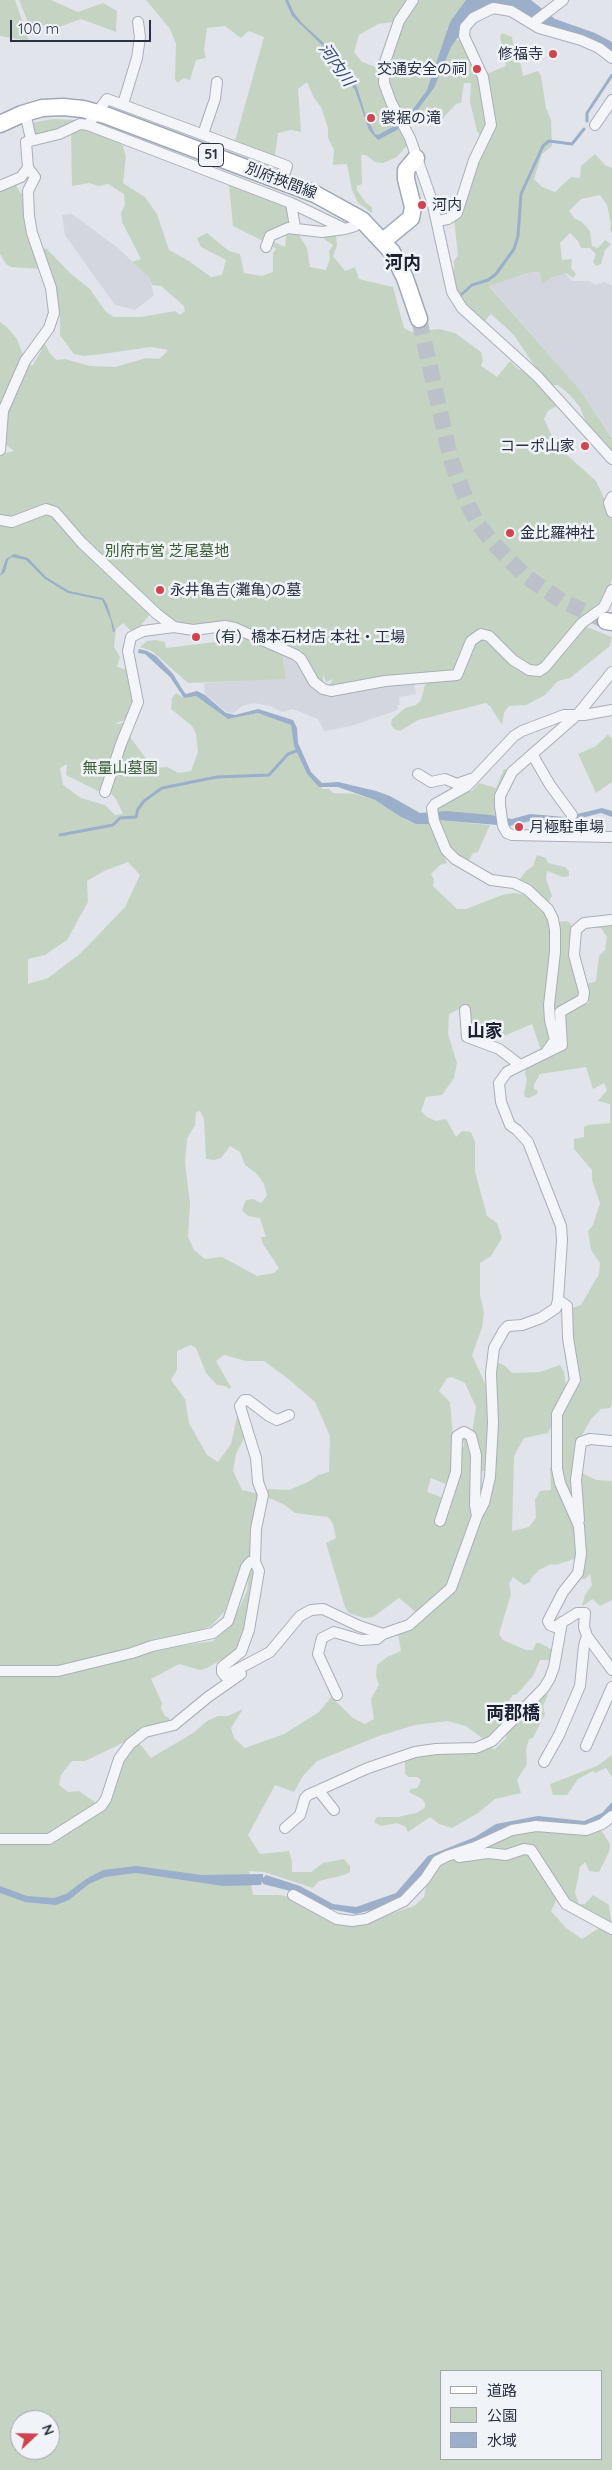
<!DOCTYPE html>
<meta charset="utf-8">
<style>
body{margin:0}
#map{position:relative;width:612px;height:2470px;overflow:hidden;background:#e1e4ea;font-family:Quicksand,"Noto Sans JP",sans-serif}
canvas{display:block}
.legend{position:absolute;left:440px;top:2370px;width:162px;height:90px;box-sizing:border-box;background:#f0f3f7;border:1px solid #a0a5af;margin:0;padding:6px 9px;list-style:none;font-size:15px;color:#293042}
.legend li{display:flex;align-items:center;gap:10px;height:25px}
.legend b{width:25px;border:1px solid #a0a5af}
.north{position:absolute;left:10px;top:2410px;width:50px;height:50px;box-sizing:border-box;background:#f0f3f7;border:1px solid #a0a5af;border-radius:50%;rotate:69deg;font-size:14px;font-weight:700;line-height:20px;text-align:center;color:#293042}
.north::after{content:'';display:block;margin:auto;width:18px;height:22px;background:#d04450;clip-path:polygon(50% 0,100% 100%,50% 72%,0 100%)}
.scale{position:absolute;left:10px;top:20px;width:141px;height:22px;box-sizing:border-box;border:2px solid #293042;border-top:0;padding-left:6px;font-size:15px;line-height:18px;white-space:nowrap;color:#293042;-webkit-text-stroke:4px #f0f3f7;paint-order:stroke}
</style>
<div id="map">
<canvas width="612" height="2470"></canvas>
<ul class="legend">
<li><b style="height:6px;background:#fff"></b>道路</li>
<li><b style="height:14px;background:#c5d4c2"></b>公園</li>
<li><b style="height:14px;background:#9bafca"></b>水域</li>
</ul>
<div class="north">N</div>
<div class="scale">100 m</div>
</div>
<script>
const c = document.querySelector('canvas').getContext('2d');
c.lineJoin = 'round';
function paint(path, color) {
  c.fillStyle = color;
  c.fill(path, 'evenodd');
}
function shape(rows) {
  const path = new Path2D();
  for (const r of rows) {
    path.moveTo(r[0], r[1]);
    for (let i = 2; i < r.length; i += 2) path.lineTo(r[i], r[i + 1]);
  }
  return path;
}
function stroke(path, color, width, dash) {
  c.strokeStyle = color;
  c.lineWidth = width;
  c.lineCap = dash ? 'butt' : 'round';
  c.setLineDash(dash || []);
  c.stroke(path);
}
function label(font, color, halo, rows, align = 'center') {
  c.font = font + ' Quicksand,"Noto Sans JP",sans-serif';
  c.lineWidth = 5;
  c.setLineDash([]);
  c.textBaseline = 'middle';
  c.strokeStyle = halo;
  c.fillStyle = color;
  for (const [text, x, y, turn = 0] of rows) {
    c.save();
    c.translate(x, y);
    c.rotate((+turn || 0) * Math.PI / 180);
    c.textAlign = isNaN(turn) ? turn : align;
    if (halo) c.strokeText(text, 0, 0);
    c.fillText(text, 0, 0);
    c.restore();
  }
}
paint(shape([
 [72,214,118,248,149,277,154,295,135,310,115,305,65,235,62,215],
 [563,271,572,281,590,281,595,285,604,282,612,285,612,437,580,390,489,285,527,273],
 [282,652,298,661,320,690,414,681,416,694,399,697,400,705,397,705,398,710,351,726,324,731,318,719,293,709,282,712,270,706,254,703,242,706,234,713,227,712,205,694,204,683,286,678]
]), '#d3d6df');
paint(shape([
 [0,0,15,0,29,41,0,36],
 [19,0,51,0,78,12,103,3,117,11,116,32,81,19,59,27,48,24,31,30],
 [146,0,408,0,393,22,378,24,359,35,354,52,362,62,381,69,409,143,397,157,383,163,375,162,366,155,361,155,362,184,357,186,357,190,366,203,372,207,372,213,358,203,352,190,347,164,333,165,334,150,328,138,328,128,321,107,314,98,307,82,298,89,301,132,291,130,278,133,275,156,235,141,264,37,249,31,241,38,225,26,207,28,204,50,206,58,196,60,190,80,184,78,177,83,175,79,176,44,170,29],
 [416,0,474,0,450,22,447,30,452,42,460,39,475,64,489,124,483,140,477,131,470,102,471,83,464,83,461,103,456,104,443,118,426,124,416,124,405,118,389,88,389,62,403,20],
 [502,33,512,37,513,43,517,46,523,76,538,71,541,76,546,108,551,120,552,146,542,154,534,179,542,187,555,192,571,177,580,178,581,166,595,154,605,165,612,168,612,233,610,230,611,224,607,205,600,195,581,199,569,211,575,219,582,222,590,231,592,246,598,248,605,240,611,244,605,250,601,264,596,266,593,262,596,254,590,248,581,248,578,241,570,233,560,243,562,260,572,259,571,268,576,274,573,278,566,273,552,277,542,284,540,272,527,273,489,286,580,390,612,438,612,453,588,428,580,407,570,395,558,385,550,385,532,368,534,365,513,334,491,314,481,325,454,293,454,261,458,255,454,219,488,140,484,75,506,66,500,37],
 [53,119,77,120,59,130,34,135,31,123],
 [82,130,104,135,116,140,123,146,126,157,123,183,145,197,157,214,169,250,189,261,211,277,222,275,226,260,201,247,197,238,207,233,229,251,240,254,244,273,262,276,273,272,273,253,276,249,272,246,272,241,285,247,286,236,291,232,299,235,307,248,310,267,326,270,330,259,329,251,333,245,324,239,325,236,336,236,337,245,333,256,345,271,355,267,359,279,393,287,404,328,411,332,439,329,455,333,481,352,483,360,481,366,497,377,510,361,518,369,529,373,560,404,548,411,544,419,557,446,596,481,604,498,612,520,612,579,604,602,539,667,527,666,483,630,456,672,328,687,333,679,326,682,323,674,323,682,321,683,317,680,301,650,299,652,236,626,195,627,174,622,125,581,55,508,10,519,0,516,0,454,14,451,5,444,4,417,27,363,32,366,41,351,40,344,44,342,49,352,56,360,65,359,90,366,115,367,146,358,159,359,168,350,151,347,102,354,84,356,74,354,60,335,60,314,40,253,46,248,71,274,90,289,106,312,114,317,141,317,175,311,180,315,185,311,184,306,161,286,152,285,149,277,132,262,141,259,122,222,121,213,125,205,124,194,108,184,99,186,89,183,72,186,71,133],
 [16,185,21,194,25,192,42,269,11,267,6,264,0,254,0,190],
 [229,185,286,205,288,222,265,242,233,226],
 [0,322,7,327,17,339,24,357,0,414],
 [43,513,50,514,151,613,137,630,131,631,123,623,116,629,114,647,120,657,117,667,127,670,135,702,125,720,115,723,119,724,127,721,132,726,130,737,153,768,167,767,179,773,191,771,198,752,196,734,192,726,171,709,172,698,176,693,184,698,196,696,201,699,228,719,258,713,277,719,291,725,294,746,307,774,323,789,329,789,333,793,355,794,375,800,408,821,432,824,447,863,440,865,431,874,434,879,433,886,457,909,466,909,502,895,513,893,522,894,534,900,541,907,548,918,551,931,551,1039,548,1044,541,1050,532,1024,488,1043,472,1037,465,1006,449,1014,448,1034,457,1063,454,1078,442,1095,426,1097,421,1111,427,1117,436,1121,446,1119,456,1137,462,1131,471,1132,475,1142,475,1171,487,1216,497,1223,502,1238,491,1256,480,1263,480,1295,484,1313,482,1328,472,1355,489,1392,487,1471,480,1471,472,1433,476,1407,465,1383,452,1377,447,1378,439,1391,450,1402,455,1462,448,1485,431,1478,427,1492,441,1497,444,1503,460,1449,464,1446,463,1440,459,1440,460,1434,472,1441,472,1522,450,1583,418,1614,399,1598,373,1617,364,1618,349,1613,345,1607,326,1543,336,1538,333,1524,328,1517,295,1513,285,1505,267,1497,268,1489,289,1490,308,1482,318,1475,329,1472,330,1436,315,1402,286,1377,264,1361,246,1361,224,1355,216,1361,231,1387,230,1389,225,1386,217,1385,206,1373,196,1348,191,1345,177,1351,177,1370,171,1380,185,1399,189,1423,207,1455,218,1462,231,1444,237,1417,241,1420,246,1434,236,1454,233,1471,242,1490,260,1494,253,1554,241,1567,224,1612,211,1626,198,1631,101,1656,59,1666,0,1666,0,523],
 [67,764,66,775,102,793,110,792,116,799,123,814,115,815,105,805,81,798,63,785,60,768],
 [128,862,140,875,125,907,81,953,48,978,28,984,28,959,45,955,67,940,88,902,87,881,104,871],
 [200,1111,204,1119,206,1159,214,1160,221,1158,230,1146,240,1152,245,1165,256,1173,264,1184,267,1196,261,1203,253,1199,246,1200,242,1210,248,1216,260,1218,266,1237,261,1237,263,1244,279,1268,274,1273,257,1276,222,1257,205,1259,194,1250,188,1237,190,1204,185,1162,187,1139,195,1125,196,1112],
 [586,623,587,627,612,637,610,646,570,678,558,681,545,695,526,705,509,706,504,713,502,725,490,706,486,703,418,720,400,731,394,729,391,724,392,719,405,708,416,705,421,700,425,685,433,679,450,680,469,650,483,636,530,674],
 [249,638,282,652,286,679,188,683,152,651,140,647,147,641,155,640,165,642,166,648],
 [608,734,612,739,612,782,596,793,578,754,596,746],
 [504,769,509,771,497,816,435,812,435,809,464,792,472,791,479,783,496,788],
 [437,820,490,825,478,852,472,854,468,864,446,845],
 [537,855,546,858,548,863,565,867,569,871,569,876,563,877,547,871,546,879,552,896,547,904,519,880,526,871,533,866],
 [568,921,573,927,579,999,562,1007,558,1044,554,1016,557,922],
 [612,924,612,1404,610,1408,601,1409,591,1419,580,1439,578,1518,562,1482,560,1414,574,1392,570,1309,581,1305,599,1274,600,1263,591,1250,588,1231,593,1225,600,1203,592,1180,592,1170,574,1149,574,1139,584,1137,584,1127,588,1125,610,1123,610,1104,598,1101,607,1090,604,1083,593,1089,586,1067,540,1074,534,1085,534,1089,538,1091,537,1094,529,1098,525,1097,524,1094,527,1080,525,1074,526,1066,565,1046,567,1042,563,1015,589,1003,587,984,596,981,599,956,605,950,607,937,601,928,583,926],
 [496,1362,504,1365,512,1373,540,1372,560,1365,564,1372,567,1393,548,1433,524,1438,514,1456,512,1531,529,1527,536,1518,535,1500,540,1491,551,1490,550,1468,555,1465,576,1527,579,1556,574,1559,556,1565,551,1564,539,1570,531,1578,530,1582,524,1585,513,1577,509,1584,511,1594,499,1634,503,1640,526,1650,533,1650,536,1643,540,1643,551,1649,552,1658,549,1660,540,1660,533,1676,517,1694,513,1695,504,1708,510,1717,486,1741,466,1726,448,1721,415,1725,379,1736,317,1761,303,1776,294,1792,275,1785,248,1835,260,1854,289,1851,292,1861,292,1872,311,1872,323,1863,344,1859,350,1866,350,1872,344,1875,319,1881,313,1888,264,1872,249,1871,253,1895,280,1895,290,1897,313,1910,373,1920,414,1906,424,1897,428,1876,436,1866,446,1859,463,1860,527,1850,558,1897,551,1911,566,1928,582,1939,602,1926,612,1932,612,2470,0,2470,0,1840,56,1842,63,1832,98,1811,120,1763,137,1740,151,1758,193,1733,207,1721,218,1716,228,1716,243,1709,231,1728,234,1738,245,1748,284,1734,319,1712,331,1697,353,1718,365,1724,374,1719,371,1699,379,1685,376,1676,377,1665,387,1657,401,1651,398,1633,451,1592,488,1501],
 [441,2371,601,2371,601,2459,441,2459],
 [20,2420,50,2420,50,2450,20,2450],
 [582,1473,596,1480,612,1481,612,1600,600,1606,593,1599,582,1606,585,1595,592,1585,590,1574,585,1579,581,1579,580,1576,578,1475],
 [253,1568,255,1570,248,1619,238,1650,207,1668,200,1670,179,1664,151,1679,162,1703,161,1708,165,1716,169,1718,171,1724,133,1738,85,1761,72,1761,61,1775,59,1785,68,1792,79,1791,99,1805,51,1836,0,1837,0,1675,50,1676,69,1674,152,1650,213,1641,232,1624,247,1591,249,1571],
 [545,1692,548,1695,543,1706,545,1714,533,1738,529,1739,526,1750,527,1764,517,1780,521,1793,495,1799,478,1813,452,1828,439,1824,430,1817,408,1832,406,1827,397,1823,381,1826,374,1822,377,1817,398,1817,416,1813,425,1808,425,1803,422,1799,409,1792,411,1789,417,1788,421,1780,417,1777,408,1777,405,1773,405,1762,412,1757,488,1747,495,1749,506,1738,506,1731],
 [612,1755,612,1777,606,1768,595,1773,593,1771,578,1779,567,1795,553,1795,550,1784,597,1766],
 [525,1830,601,1830,610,1844,609,1852,599,1872,589,1871,585,1862,580,1867,575,1893,579,1904,585,1904,593,1895,609,1905,612,1927,575,1909,534,1851,518,1849,486,1851,484,1848,484,1846]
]), '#c5d4c2');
paint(shape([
 [285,0,288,0,294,13,302,23,328,47,349,74,357,87,366,116,375,134,378,135,405,120,427,90,450,22,466,0,531,0,555,19,595,33,612,42,612,55,548,29,498,4,461,33,451,47,434,88,413,116,397,130,378,140,369,130,355,90,346,77,326,49,292,16],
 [14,554,28,558,46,577,69,591,103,598,107,604,115,631,113,632,111,621,102,600,68,593,45,579,26,560,11,557,8,560,5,572,0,576,6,559],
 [139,649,147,651,156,656,173,674,184,692,186,694,197,691,205,695,226,713,235,715,258,709,293,720,297,728,298,743,311,772,322,783,338,782,376,791,390,796,420,813,446,811,491,815,512,819,530,814,565,817,602,808,612,811,612,817,601,813,565,822,534,820,510,826,437,820,432,824,416,824,401,817,375,800,338,787,319,787,307,774,294,746,291,725,258,713,228,719,196,696,184,698,170,677,145,654,138,653],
 [612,1802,612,1812,593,1826,538,1824,428,1867,405,1895,379,1908,356,1914,325,1908,298,1893,263,1884,262,1881,261,1885,223,1886,136,1873,105,1877,89,1884,69,1900,56,1905,25,1902,0,1893,0,1886,27,1896,54,1898,66,1894,86,1879,103,1870,136,1866,202,1875,263,1874,263,1878,266,1875,300,1886,333,1904,356,1907,396,1893,428,1856,475,1837,496,1824,538,1816,584,1821,602,1813]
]), '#9bafca');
stroke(shape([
 [587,121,587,113,612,75],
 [462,294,472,285,488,280,496,274,514,249,518,236,521,194,543,146,549,141,572,144,584,129],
 [60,835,113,825,120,818,136,817,138,809,144,801,162,788,217,777,269,775,288,754,299,750]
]), '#9bafca', 3);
stroke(shape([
 [419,319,451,460,468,505,479,525,494,544,525,576,562,601,606,621]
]), '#bcc0c8', 16, [16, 8]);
const street = shape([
 [413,0,399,21,385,62,384,83,391,102,410,138,432,201,452,292,462,308,537,376,612,459],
 [533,23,563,0],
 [123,104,137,58,140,37,138,22],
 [25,113,31,139],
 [88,125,291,203,345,229,355,226,362,220],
 [595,125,612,100],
 [203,134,215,99,217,82],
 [0,186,21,177,28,168,26,142,59,134,80,124,88,125,107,99,287,166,282,181],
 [291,203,295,227],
 [437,221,448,219,457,213,474,160,491,125,483,77,464,36,465,27,473,18,493,8,511,11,539,28,581,40,599,48,612,58],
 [266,247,270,236,288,228,322,232,345,229],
 [0,450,3,411,25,361,49,328,54,313,51,288,32,233,29,216,28,191,35,177,28,168],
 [612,497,609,503,612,512],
 [0,520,12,522,46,509,55,512,82,543,157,614,174,627,193,630,225,626,235,628,296,655,301,659,314,682,323,689,331,691,385,681,457,675,471,641,481,634,489,636,513,660,529,670,539,671,545,667,582,623,604,607,612,590],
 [612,672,578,714,512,772,500,796,500,806,503,826,507,833,512,835,612,837],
 [532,754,550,785,572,815],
 [418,774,431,782,445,779,457,784,471,779],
 [105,792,121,744,138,702,128,651,131,637,143,631,174,627],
 [465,1010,467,1037,499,1049,520,1065],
 [547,1051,555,1040,550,1020,549,1005,555,952,555,930,553,919,548,909,528,890,514,883,491,880,455,859,446,850,434,821,432,808,435,804,467,786,514,736,522,731,564,715,584,715,612,710],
 [558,1300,567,1306,568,1338,575,1380,557,1414,557,1469,560,1483,579,1526,581,1554,578,1573,563,1592,548,1621,550,1625,555,1627,577,1613,585,1613,584,1627,587,1636,612,1670],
 [579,1520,576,1480,581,1442,590,1439,612,1441],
 [440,1521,456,1472,457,1436,464,1432,471,1436,476,1455,475,1505,477,1516],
 [255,1562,256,1529,263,1495,258,1482,256,1458,240,1406,244,1400,248,1400,269,1416,277,1420,289,1415],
 [0,1671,58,1671,132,1653,152,1646,213,1633,228,1621,246,1567,250,1562,255,1562,259,1571,249,1630,241,1652,222,1667,222,1672,225,1676,270,1652,300,1616,311,1610,323,1609,359,1626,383,1634,409,1625,451,1588,477,1516,484,1503,490,1477,493,1423,491,1373,494,1348,504,1330,508,1326,522,1325,541,1318,556,1308,558,1300,562,1240,561,1226,528,1142,517,1130,510,1125,501,1102,499,1083,507,1072,562,1045,560,1012,583,999,584,992,574,955,576,930,584,923,612,920],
 [337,1695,318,1654,322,1638,334,1632,361,1640,377,1639,383,1634],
 [586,1746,612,1687],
 [544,1762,559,1735,580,1686,584,1646,587,1636],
 [319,1791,334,1810],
 [285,1828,300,1815,305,1798,308,1795,368,1768,415,1752,436,1749,476,1748,492,1741,544,1688,550,1678,554,1667,562,1622],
 [0,1839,49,1839,101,1806,106,1799,119,1759,130,1744,145,1732,174,1725,208,1697,241,1674],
 [459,1857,488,1853,506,1855,524,1849,531,1850,566,1904,612,1929],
 [293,1895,337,1919,352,1921,366,1919,404,1901,425,1879,437,1861,447,1856,475,1847,512,1830,536,1826,586,1830,602,1824,612,1816]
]);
const primary = shape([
 [0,124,22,114,42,108,63,107,83,109,105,115,315,194,362,220,392,252,405,278,419,319],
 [383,241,411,218,413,207,406,179,406,170,416,158],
 [606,621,612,622]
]);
stroke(street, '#aaaeb8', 12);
stroke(primary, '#a0a7b6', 19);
stroke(street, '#f3f5f8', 10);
stroke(primary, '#fff', 16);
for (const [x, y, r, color] of [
 [553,54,5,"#d04450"],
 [477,69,5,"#d04450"],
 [371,118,5,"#d04450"],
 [422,205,5,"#d04450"],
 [585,446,5,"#d04450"],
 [510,533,5,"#d04450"],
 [160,590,5,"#d04450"],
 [196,637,5,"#d04450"],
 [519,827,5,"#d04450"]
]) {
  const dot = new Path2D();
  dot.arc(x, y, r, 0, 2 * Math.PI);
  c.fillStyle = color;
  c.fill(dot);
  stroke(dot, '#f0f3f7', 2);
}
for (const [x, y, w] of [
 [211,155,25]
]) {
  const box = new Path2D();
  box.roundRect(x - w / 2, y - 11.5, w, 23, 4);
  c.fillStyle = '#f0f3f7';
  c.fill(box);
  stroke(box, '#293042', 1);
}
label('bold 14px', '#293042', null, [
 ["51",211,155]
]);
label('15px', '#293042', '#f0f3f7', [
 ["修福寺",543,54,"right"],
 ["交通安全の祠",467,69,"right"],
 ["裳裾の滝",381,118],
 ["河内",432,205],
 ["コーポ山家",575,446,"right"],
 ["金比羅神社",520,533],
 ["永井亀吉(灘亀)の墓",170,590],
 ["（有）橋本石材店 本社・工場",206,637],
 ["月極駐車場",529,827]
], 'left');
label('15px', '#293042', '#f0f3f7', [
 ["別府挾間線",281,181,21]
]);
label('15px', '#3b5d36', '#f0f3f7', [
 ["別府市営 芝尾墓地",167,551],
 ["無量山墓園",120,768]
]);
label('italic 16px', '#324c76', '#f0f3f7', [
 ["河内川",336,65,55]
]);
label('bold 18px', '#1b2132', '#f0f3f7', [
 ["河内",403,264],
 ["山家",485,1032],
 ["両郡橋",513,1714]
]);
</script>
